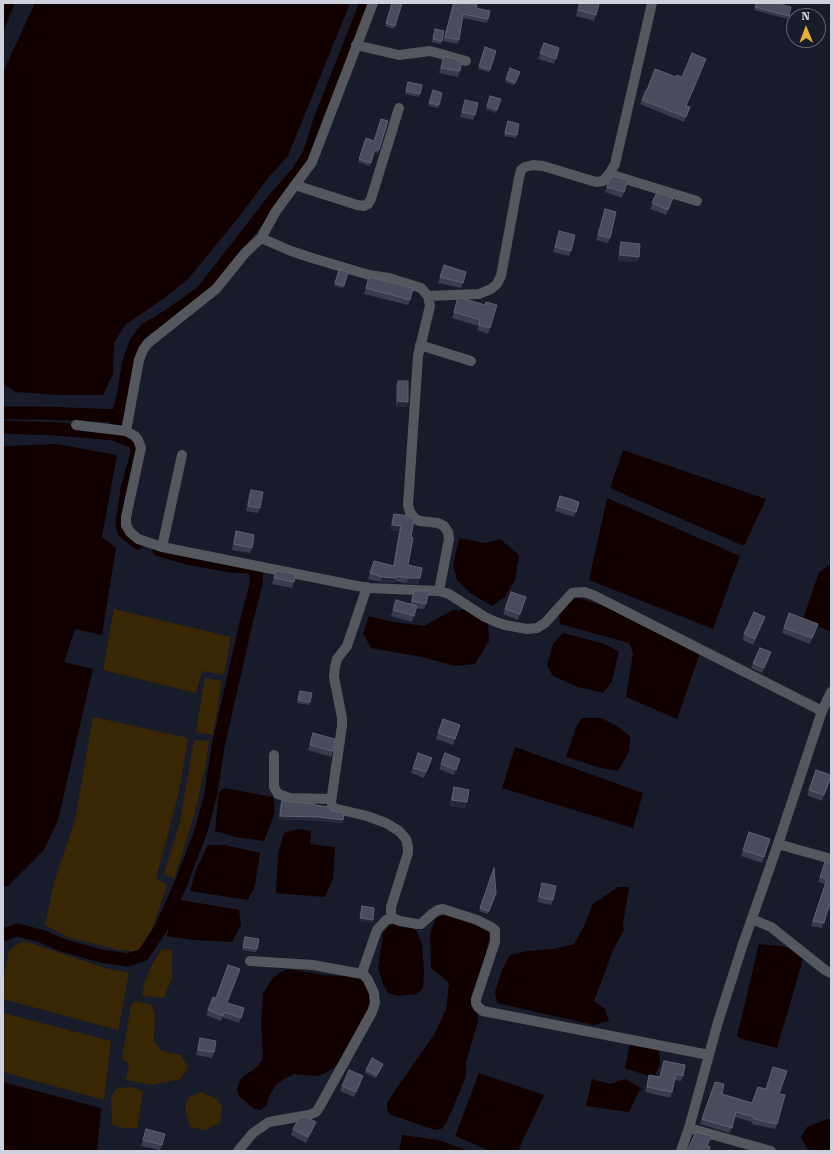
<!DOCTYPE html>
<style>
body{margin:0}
#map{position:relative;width:834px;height:1154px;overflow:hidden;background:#181b2a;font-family:"Roboto Serif",serif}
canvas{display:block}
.frame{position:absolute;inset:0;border:4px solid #cfd2dd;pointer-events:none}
.north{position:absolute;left:786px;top:8px;width:40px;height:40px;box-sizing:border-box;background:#181b2a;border:1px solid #616472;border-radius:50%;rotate:359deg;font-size:11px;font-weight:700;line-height:16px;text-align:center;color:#cfd2dd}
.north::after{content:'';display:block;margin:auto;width:14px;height:18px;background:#e6ac36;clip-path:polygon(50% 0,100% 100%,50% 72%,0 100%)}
</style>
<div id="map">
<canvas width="834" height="1154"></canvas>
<div class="frame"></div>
<div class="north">N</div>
</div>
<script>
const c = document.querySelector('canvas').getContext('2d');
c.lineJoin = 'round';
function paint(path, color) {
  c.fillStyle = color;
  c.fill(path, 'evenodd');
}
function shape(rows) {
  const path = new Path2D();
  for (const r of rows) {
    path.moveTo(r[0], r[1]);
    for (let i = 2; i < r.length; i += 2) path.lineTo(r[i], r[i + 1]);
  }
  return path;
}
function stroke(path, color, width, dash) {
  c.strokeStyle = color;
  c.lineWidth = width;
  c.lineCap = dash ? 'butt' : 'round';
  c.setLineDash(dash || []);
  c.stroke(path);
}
paint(shape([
 [114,609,231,637,224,675,202,671,196,693,103,670],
 [205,678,222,681,213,735,196,732],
 [93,717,188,738,179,791,156,878,167,885,149,938,138,952,120,950,70,938,45,925,55,879,75,820],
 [194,740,209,741,205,769,194,816,174,879,164,874,180,822],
 [24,941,105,968,129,973,118,1030,3,999,3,982,9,950],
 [172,949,172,978,164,998,142,996,144,984,152,964,161,950],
 [135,1001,152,1005,155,1015,154,1041,162,1051,181,1055,188,1067,181,1079,152,1085,126,1080,129,1064,122,1059,131,1005],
 [3,1013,111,1041,104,1100,3,1072],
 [131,1087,143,1091,137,1128,124,1128,112,1125,111,1097,117,1088],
 [201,1092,216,1098,222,1106,220,1123,204,1130,190,1127,185,1109,188,1098]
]), '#392703');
paint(shape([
 [3,3,15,3,3,32],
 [35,3,350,3,288,156,268,178,239,217,188,279,163,299,125,325,114,343,113,374,103,395,60,395,16,392,3,384,3,72],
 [56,444,117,455,102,537,116,548,102,635,75,629,64,662,93,669,58,820,44,850,8,886,3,887,3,446],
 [623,450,766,499,744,546,610,488],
 [607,498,740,556,713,629,589,580],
 [459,538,485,543,500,539,519,555,515,580,505,597,492,606,470,593,457,580,453,565],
 [831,564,831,632,803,619,819,572],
 [576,597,607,607,700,653,677,719,626,697,633,653,629,643,560,624,559,614,569,598],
 [453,610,469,610,488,623,489,641,475,664,455,666,422,657,371,648,363,633,369,616,394,622,424,626],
 [563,633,601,643,619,651,612,681,603,693,578,687,553,676,547,666,553,644],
 [582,718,601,718,617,726,630,736,629,752,618,771,601,768,566,757,576,727],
 [515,747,643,793,633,828,502,788],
 [224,788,273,797,275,813,264,841,235,837,215,831,219,792],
 [298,829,311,831,310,844,335,847,333,878,325,897,276,893,278,853,284,833],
 [208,845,225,845,260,853,255,886,248,900,190,891,197,867],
 [618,887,629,887,623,925,624,930,614,948,594,1001,605,1009,609,1021,593,1025,497,1003,495,992,502,970,510,955,527,951,553,949,574,944,584,926,593,904],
 [181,900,239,910,241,925,232,942,193,940,167,936,172,911],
 [444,915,465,919,490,931,489,940,483,967,476,1011,478,1018,477,1025,466,1062,466,1077,446,1124,441,1129,435,1130,389,1114,387,1109,387,1103,392,1095,435,1033,446,1009,449,983,431,968,430,933,436,918],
 [398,923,408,926,416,930,422,944,424,972,423,988,417,994,398,996,388,993,384,986,378,968,383,933,390,925],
 [759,944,781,946,793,949,803,959,777,1048,741,1039,737,1036],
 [288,969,323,975,359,977,369,988,370,1006,341,1061,333,1068,324,1074,316,1076,294,1074,284,1079,276,1085,270,1095,266,1106,261,1110,254,1109,239,1096,237,1089,239,1082,244,1076,257,1067,263,1059,261,1022,263,993,273,978,279,973],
 [630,1043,659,1050,660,1064,654,1078,625,1068],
 [479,1073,544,1095,518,1151,490,1151,455,1136],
 [592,1079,610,1084,625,1079,641,1088,629,1112,586,1106],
 [3,1082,101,1108,97,1151,3,1151],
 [827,1119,831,1120,831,1151,812,1151,807,1148,801,1138,807,1127],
 [402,1135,438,1140,469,1151,399,1151]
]), '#100');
stroke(shape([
 [3,413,43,413,119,416],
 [3,427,57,429,114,434,136,443,137,453,127,489,122,524,124,532,138,543],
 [114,434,124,392,128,365,136,342,146,329,168,316,202,292,275,198,298,172,309,154,321,117,366,3],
 [3,935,17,930,41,936,62,945,101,956,128,960,143,955,161,928,182,881,202,828,211,793,218,746,246,623,256,584,257,570,250,567,230,566,187,558,159,550]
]), '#100', 13);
stroke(shape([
 [356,45,399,55,430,51,466,61],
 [609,174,697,201],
 [295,185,357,205,364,206,368,204,371,199,399,108],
 [261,238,291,251,312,258,369,275,389,278,421,288,428,296,430,306,418,356,408,505,410,512,415,519,420,521,438,523,444,526,448,532,449,539,439,591],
 [428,296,479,294,491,289,497,284,501,276,519,178,521,170,525,167,533,165,543,166,596,182,603,181,609,174,615,164,652,3],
 [420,345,471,361],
 [76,425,126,431,135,436,138,440,141,448,126,517,126,525,130,532,138,539,162,547,352,585,369,588,439,591,449,594,485,617,496,622,505,625,527,629,537,628,545,623,572,593,584,592,593,595,822,711],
 [126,431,139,360,143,350,148,343,216,289,245,253,261,238,276,211,312,162,373,3],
 [162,547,182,455],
 [367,587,347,646,337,659,335,667,334,677,342,718,342,726,331,802,333,808,367,816,386,823,399,831,406,839,408,847,408,853,391,907,391,919],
 [274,755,274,787,278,794,290,798,331,799],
 [778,844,831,859],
 [752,919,771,927,825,970,831,973],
 [250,961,313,965,362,974],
 [689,1128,771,1151],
 [238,1151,253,1133,269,1122,309,1115,316,1112,320,1106,372,1012,375,1003,374,993,368,980,365,976,362,974,363,970,377,930,386,920,392,918,400,921,417,924,421,924,432,914,438,910,443,909,477,920,491,927,495,930,495,942,476,999,476,1003,478,1007,483,1011,709,1055],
 [681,1151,689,1128,718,1022,743,944,778,844,822,711,831,692]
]), '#55575f', 10);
paint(shape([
 [392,3,402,3,394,29,385,26],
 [453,3,466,5,467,3,476,8,488,19,487,23,463,18,459,40,458,44,443,41],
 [579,3,596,15,594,21,576,16],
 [756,3,789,16,788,19,754,10],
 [435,29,442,41,441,44,432,42],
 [544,43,559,48,554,64,538,59],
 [485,47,490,70,489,72,478,69],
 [444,56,460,71,458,77,439,73,442,61],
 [704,64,686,106,690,107,684,122,640,104,646,90,647,90,676,77,682,77],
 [510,68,520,72,514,85,505,82],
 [408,82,420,94,419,97,405,94],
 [432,93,439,105,438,108,428,106],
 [490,96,501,99,496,113,486,109],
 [465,100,475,115,473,120,460,117,463,106],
 [388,121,378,153,374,152,370,166,358,162,366,138,374,141],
 [508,121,517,135,516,138,504,136],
 [609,180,628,180,622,198,605,192],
 [657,192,673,198,666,215,650,209],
 [605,209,610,238,608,243,596,240],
 [559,231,571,251,569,256,553,252],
 [621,242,639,257,637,262,618,261,619,248],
 [444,265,463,283,461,288,438,283],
 [339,270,348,272,343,288,334,286],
 [369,277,410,300,408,305,364,294],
 [458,297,490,328,488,334,477,330,478,326,452,318],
 [398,381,408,402,406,407,396,407,396,386],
 [251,490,260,508,258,513,246,511,249,495],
 [560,496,579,502,574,517,555,511],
 [394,514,411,537,408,565,420,578,418,584,406,583,395,581,395,583,380,582,368,579,374,561,393,566,399,531,391,530,392,519],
 [236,531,252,548,250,553,232,550,234,537],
 [276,571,294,582,292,588,272,584],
 [414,591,426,604,424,609,416,608,412,622,391,616,396,600,410,604],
 [511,592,526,597,518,620,503,614],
 [789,613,818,624,810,644,782,633],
 [763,622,753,645,743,640,744,634],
 [771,652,762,673,751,668,753,663],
 [300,691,310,702,309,705,297,703],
 [443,719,460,725,453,745,436,739],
 [313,733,333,751,331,757,308,750],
 [418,753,432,758,424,778,411,773],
 [445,753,460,759,454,775,439,769],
 [816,770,831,777,822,801,807,795],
 [454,787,465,808,450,806,452,793],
 [282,801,315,805,343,820,342,823,317,821,279,819,280,805],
 [749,832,770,839,762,863,741,856],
 [825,862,831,864,831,911,827,910,822,928,811,926,825,884,818,882],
 [494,868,496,893,488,914,479,911],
 [542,883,553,900,551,905,537,902],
 [245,937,257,949,256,952,242,950],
 [227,1003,244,1008,239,1023,222,1017,221,1021,206,1015,208,1010],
 [200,1038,214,1052,212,1058,196,1055,198,1044],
 [664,1061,683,1076,681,1081,674,1080,672,1092,670,1098,645,1092,649,1075,659,1077,662,1067],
 [382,1067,376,1078,365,1073,366,1070],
 [363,1076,354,1097,340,1091,342,1086],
 [715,1082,722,1094,752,1103,779,1094,777,1124,775,1129,752,1124,752,1122,735,1117,730,1133,700,1124],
 [314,1128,306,1143,291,1135,293,1129],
 [146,1129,162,1145,160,1150,141,1146]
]), '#383c4c');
paint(shape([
 [620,255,639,257,637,262,618,261],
 [398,401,408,402,406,407,396,407],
 [392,525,401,526,399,531,391,530],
 [382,577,397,578,395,583,380,582],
 [408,578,420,578,418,584,406,583],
 [452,800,467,802,465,808,450,806],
 [280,816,318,817,343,820,342,823,317,821,279,819],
 [360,918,373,920,372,923,359,921],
 [316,1122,314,1128,306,1143,308,1137]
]), '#252838');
const building = shape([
 [392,3,402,3,395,26,386,23,392,3],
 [454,3,459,3,466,5,467,3,469,3,477,5,476,8,490,11,488,19,463,14,459,40,445,37,454,3],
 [580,3,596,3,599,4,596,15,578,10,580,3],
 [757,3,776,3,791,7,789,16,755,7,757,3],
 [435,29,444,31,442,41,433,39,435,29],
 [544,43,559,48,556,59,540,53,544,43],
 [485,47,496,51,490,70,479,66,485,47],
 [692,53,706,59,686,106,690,107,686,117,642,100,646,90,647,90,655,69,676,77,677,75,682,77,692,53],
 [444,56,462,61,460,71,441,68,444,56],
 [510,68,520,72,515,83,506,79,510,68],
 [408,82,422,85,420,94,406,91,408,82],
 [433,90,442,93,439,105,429,103,433,90],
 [490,96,501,99,497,110,487,106,490,96],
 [465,100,478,103,475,115,462,112,465,100],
 [381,119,388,121,379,150,375,149,371,163,359,159,366,138,374,141,381,119],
 [508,121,519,124,517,135,505,133,508,121],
 [613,176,628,180,624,192,607,187,609,180,613,176],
 [657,192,673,198,668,210,652,203,657,192],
 [605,209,616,212,610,238,598,235,605,209],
 [559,231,575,235,571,251,555,247,559,231],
 [621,242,640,244,639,257,620,255,621,242],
 [444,265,466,272,463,283,440,277,444,265],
 [339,270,348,272,344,286,335,283,339,270],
 [369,277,413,288,410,300,366,288,369,277],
 [458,297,485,305,486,302,497,305,490,328,479,325,480,320,454,312,458,297],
 [398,381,408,381,408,402,398,401,398,381],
 [251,490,263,492,260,508,248,506,251,490],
 [560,496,579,502,576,512,557,506,560,496],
 [394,514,411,516,414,519,411,537,413,538,408,565,422,568,420,578,408,578,397,576,397,578,382,577,370,573,374,561,394,566,401,526,392,525,394,514],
 [236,531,254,535,252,548,234,544,236,531],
 [276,571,296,574,294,582,274,578,276,571],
 [414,591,429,591,426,604,412,601,414,591],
 [511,592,526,597,520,614,505,609,511,592],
 [396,600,417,606,414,616,393,610,396,600],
 [754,612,765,617,755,639,744,634,754,612],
 [789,613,818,624,812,638,784,628,789,613],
 [760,648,771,652,764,668,753,663,760,648],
 [300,691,312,693,310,702,298,700,300,691],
 [443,719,460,725,455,739,438,733,443,719],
 [313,733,335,739,333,751,310,745,313,733],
 [418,753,432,758,426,772,413,768,418,753],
 [445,753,460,759,456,770,441,764,445,753],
 [816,770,831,775,831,777,824,795,809,790,816,770],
 [454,787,469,790,467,802,452,800,454,787],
 [282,801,315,804,315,805,328,807,332,811,344,813,343,820,318,817,280,816,282,801],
 [749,832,770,839,764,857,743,850,749,832],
 [825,862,831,864,831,906,829,905,824,923,813,921,827,879,820,877,825,862],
 [494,868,496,893,489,911,480,908,494,868],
 [542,883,556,886,553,900,539,897,542,883],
 [362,906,374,908,373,920,360,918,362,906],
 [245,937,259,939,257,949,243,947,245,937],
 [228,965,240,969,227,1003,244,1008,241,1018,224,1012,223,1016,208,1010,213,997,216,998,228,965],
 [200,1038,216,1041,214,1052,198,1050,200,1038],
 [372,1058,383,1064,377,1075,366,1070,372,1058],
 [664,1061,685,1065,683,1076,676,1074,672,1092,647,1087,649,1075,660,1077,664,1061],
 [773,1067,787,1071,779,1094,785,1095,777,1124,754,1119,754,1117,736,1112,732,1128,702,1119,715,1082,724,1084,722,1094,752,1103,758,1087,766,1089,773,1067],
 [349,1070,363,1076,356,1092,342,1086,349,1070],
 [306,1117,316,1122,308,1137,293,1129,299,1118,306,1117],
 [146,1129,165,1134,162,1145,143,1140,146,1129],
 [696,1132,712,1136,707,1145,710,1147,709,1151,687,1151,696,1132]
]);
paint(building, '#494c5c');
stroke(building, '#5e6170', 1);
</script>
